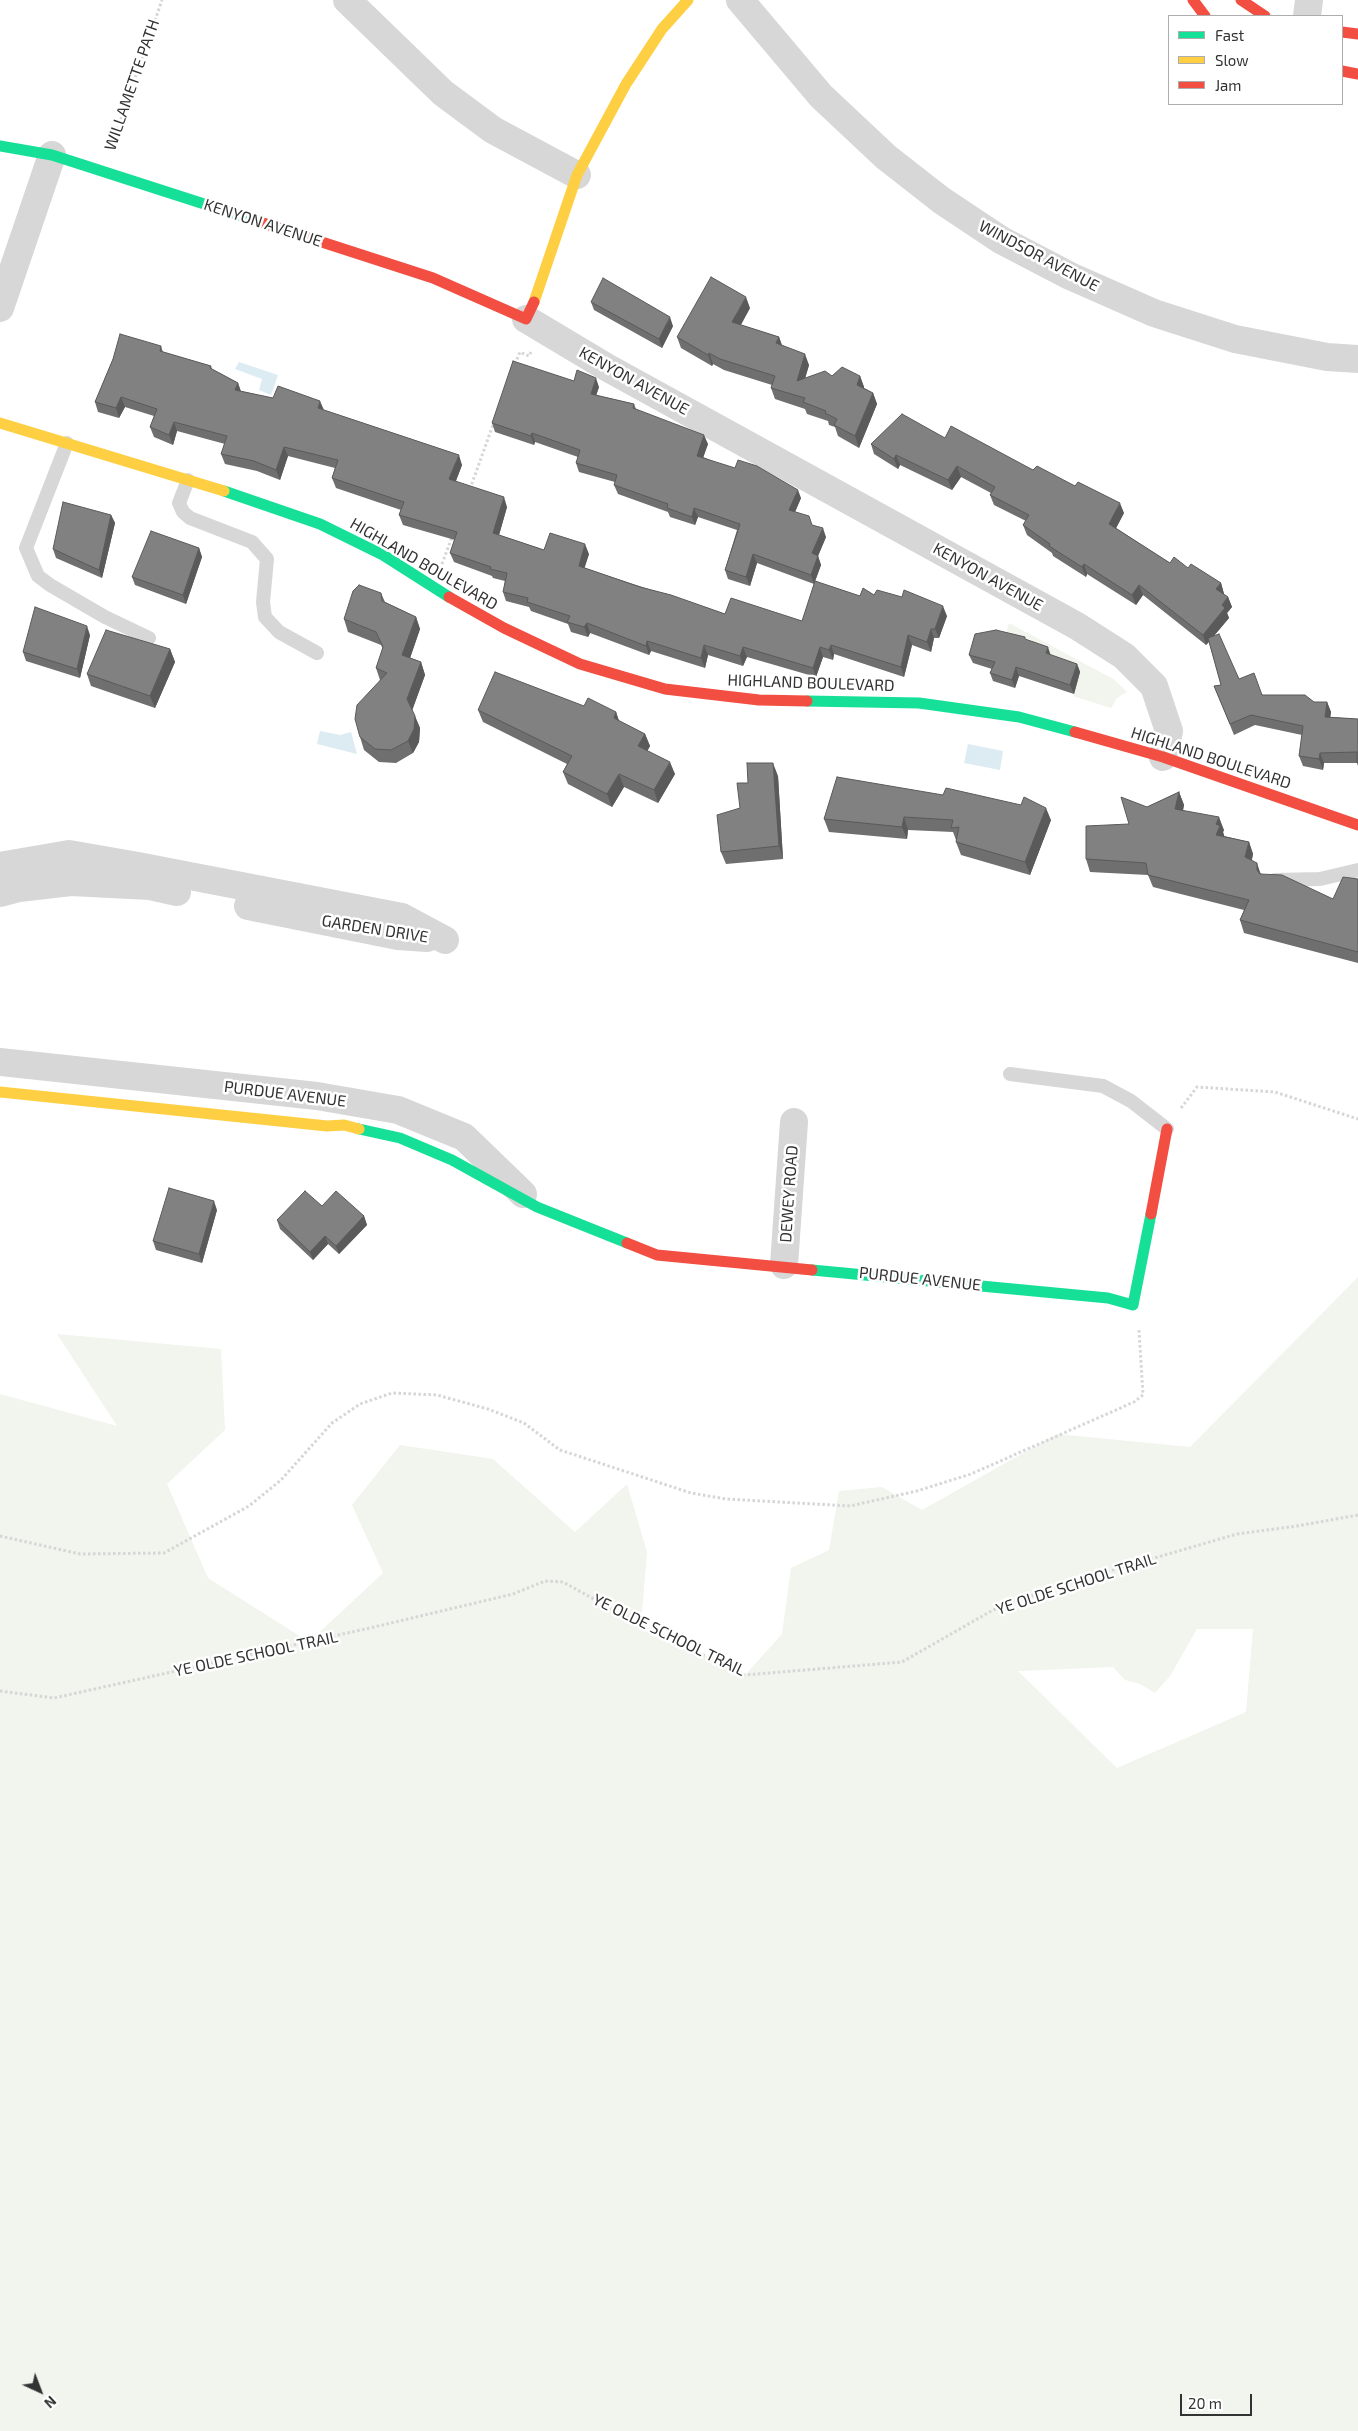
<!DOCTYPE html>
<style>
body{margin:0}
#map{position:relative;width:1358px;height:2431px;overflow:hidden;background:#fff;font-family:"Exo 2",sans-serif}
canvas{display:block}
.legend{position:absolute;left:1168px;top:15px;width:175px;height:90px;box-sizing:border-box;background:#fff;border:1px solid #adadad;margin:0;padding:6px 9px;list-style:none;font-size:15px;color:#333}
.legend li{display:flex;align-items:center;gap:10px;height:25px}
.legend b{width:25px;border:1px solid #adadad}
.north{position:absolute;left:15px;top:2366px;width:50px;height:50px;-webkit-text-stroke:4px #fff;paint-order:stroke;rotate:137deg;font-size:14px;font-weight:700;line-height:20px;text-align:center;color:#333}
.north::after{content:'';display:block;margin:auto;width:18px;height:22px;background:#333;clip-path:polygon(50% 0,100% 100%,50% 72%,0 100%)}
.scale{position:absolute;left:1180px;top:2394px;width:72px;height:22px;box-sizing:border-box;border:2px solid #333;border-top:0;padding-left:6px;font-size:15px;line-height:18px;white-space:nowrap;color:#333;-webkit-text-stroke:4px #fff;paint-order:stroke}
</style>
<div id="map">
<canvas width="1358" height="2431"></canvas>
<ul class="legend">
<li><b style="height:6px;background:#16e098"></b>Fast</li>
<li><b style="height:6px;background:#ffcf43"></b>Slow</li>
<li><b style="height:6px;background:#f24e42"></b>Jam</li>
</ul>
<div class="north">N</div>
<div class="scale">20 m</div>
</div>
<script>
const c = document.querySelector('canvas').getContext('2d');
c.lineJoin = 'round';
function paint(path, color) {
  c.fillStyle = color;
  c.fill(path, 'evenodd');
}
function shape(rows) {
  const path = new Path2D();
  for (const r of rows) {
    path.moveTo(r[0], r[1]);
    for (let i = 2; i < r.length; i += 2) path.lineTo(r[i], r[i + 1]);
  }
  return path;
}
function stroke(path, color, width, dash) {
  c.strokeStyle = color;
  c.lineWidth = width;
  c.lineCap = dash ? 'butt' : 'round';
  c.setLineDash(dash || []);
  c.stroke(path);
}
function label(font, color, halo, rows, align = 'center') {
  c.font = font + ' "Exo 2",sans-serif';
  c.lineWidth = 5;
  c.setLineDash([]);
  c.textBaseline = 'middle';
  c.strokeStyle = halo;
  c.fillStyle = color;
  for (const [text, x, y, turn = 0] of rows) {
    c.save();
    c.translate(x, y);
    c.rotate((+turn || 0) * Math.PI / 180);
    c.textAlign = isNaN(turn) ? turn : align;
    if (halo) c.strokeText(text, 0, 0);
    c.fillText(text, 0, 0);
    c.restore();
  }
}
paint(shape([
 [1009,623,1115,680,1127,692,1117,698,1111,708,1073,696,1080,672,1063,660,1030,646,1032,640,1006,633],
 [1358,1277,1358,2431,0,2431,0,1394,117,1426,57,1334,221,1349,225,1430,167,1484,208,1578,309,1642,383,1573,352,1505,400,1445,493,1459,575,1532,627,1484,647,1552,641,1625,745,1675,782,1634,791,1568,829,1550,839,1491,882,1487,922,1510,1057,1434,1190,1447],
 [1197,1629,1253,1629,1246,1712,1117,1768,1018,1671,1113,1667,1125,1680,1140,1684,1155,1693,1170,1676]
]), '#f1f5ed');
paint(shape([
 [239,362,278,375,271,395,259,390,262,379,235,369],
 [320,731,340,735,351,732,357,754,317,744],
 [968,744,1003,751,1000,770,964,763]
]), '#ddebf3');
stroke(shape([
 [111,148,162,0],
 [515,364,520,352,529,356,531,352],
 [470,489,494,422],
 [442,564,452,537],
 [1181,1108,1197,1087,1275,1092,1358,1119],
 [0,1536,80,1554,164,1553,249,1506,281,1480,332,1423,360,1404,392,1393,437,1395,488,1409,524,1423,560,1450,691,1493,726,1499,850,1506,917,1491,971,1474,1134,1402,1143,1395,1139,1330],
 [0,1691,54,1698,370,1628,513,1594,545,1581,563,1582,641,1625,745,1675,902,1662,993,1610,1065,1584,1237,1534,1297,1526,1358,1515]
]), '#d6d6d6', 3, [2.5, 2.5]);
stroke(shape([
 [67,443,26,548,38,576,50,585,105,617,149,638],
 [188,480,179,503,183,512,190,518,252,542,267,559,263,602,265,617,279,632,317,653],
 [1275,880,1320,879,1358,870],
 [1010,1074,1103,1086,1131,1101,1167,1129]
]), '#d7d7d7', 14);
stroke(shape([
 [347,0,443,93,493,130,577,175],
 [740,0,821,96,886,157,941,200,1001,240,1070,276,1154,313,1235,339,1327,357,1358,359],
 [1307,16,1309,0],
 [0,308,52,155],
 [526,319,608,368,1077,626,1124,656,1154,686,1169,731,1163,757],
 [0,866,69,854,138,866,402,917,445,940],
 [0,893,19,888,71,882,150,886,177,892],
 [248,906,398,936,427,938],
 [0,1062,317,1096,398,1110,464,1137,523,1194],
 [784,1265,794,1122]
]), '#d7d7d7', 28);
stroke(shape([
 [0,146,52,155,260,222],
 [224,491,320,524,383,555,449,597],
 [807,701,919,703,1019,717,1075,732],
 [359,1129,400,1138,452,1160,537,1207,627,1243],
 [812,1270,1108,1298,1133,1305,1151,1214]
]), '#16e098', 11);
stroke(shape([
 [534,302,577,175,626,84,662,29,688,0],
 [0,423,224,491],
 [0,1092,327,1126,344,1125,359,1129]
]), '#ffcf43', 11);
stroke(shape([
 [1193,0,1205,16],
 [1241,0,1265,16],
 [1342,32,1358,34],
 [1342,71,1358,74],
 [260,222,433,278,526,319,534,302],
 [449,597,504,628,580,664,665,689,759,700,807,701],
 [1075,732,1163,757,1358,825],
 [1151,1214,1167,1129],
 [627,1243,657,1255,812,1270]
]), '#f24e42', 11);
paint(shape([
 [591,302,673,326,662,348,594,310],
 [750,308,741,325,779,337,782,345,809,365,805,378,832,376,860,376,864,387,864,388,873,393,877,404,859,448,838,436,835,427,829,425,828,421,807,414,805,409,775,399,771,388,772,385,724,370,713,364,712,366,681,348,677,337],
 [161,346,163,352,211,366,212,369,238,383,241,391,324,410,462,465,456,481,507,507,499,535,544,550,589,554,584,568,725,614,802,621,860,596,874,595,947,616,939,638,934,638,931,652,912,645,904,677,834,654,833,660,823,657,816,677,747,657,743,666,708,655,705,668,651,651,649,655,590,633,588,637,571,632,568,624,531,611,529,607,506,601,503,592,505,581,493,578,492,576,454,562,450,553,455,540,403,525,399,515,401,510,336,488,332,478,335,468,288,456,280,480,257,471,225,464,221,454,225,444,177,431,173,445,154,437,150,427,154,416,125,407,119,418,98,412,95,402,113,359],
 [574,381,599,387,596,395,634,404,636,409,708,444,703,457,801,498,795,512,826,537,818,556,821,565,814,584,757,563,750,586,728,579,725,570,737,530,698,517,695,525,670,517,668,512,618,494,614,485,615,482,579,472,576,463,578,457,535,442,534,445,495,432,492,423],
 [945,438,1033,470,1124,513,1116,528,1170,563,1188,568,1221,583,1224,594,1224,595,1228,597,1232,607,1227,613,1229,618,1214,636,1239,679,1263,695,1314,702,1327,702,1331,712,1330,717,1358,719,1358,766,1357,763,1324,763,1323,770,1303,766,1299,756,1302,735,1255,725,1234,735,1214,686,1221,685,1209,642,1206,645,1143,595,1136,605,1087,574,1086,577,1053,556,1052,553,1027,535,1023,525,1026,521,994,505,990,495,991,493,961,477,952,490,900,465,898,469,874,454,871,444],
 [111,515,115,523,102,578,56,558,53,549],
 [199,548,202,557,186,604,135,585,132,577],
 [381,593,385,602,416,617,420,629,410,658,421,662,425,675,412,710,420,728,419,742,413,753,396,763,379,762,364,750,360,737,380,680,376,668,383,649,381,645,348,632,344,619],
 [90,635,80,678,26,661,23,652],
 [1026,640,1050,655,1077,664,1080,672,1074,694,1019,676,1015,688,993,681,990,673,992,669,973,663,969,655],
 [170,649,175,662,155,708,91,686,87,674],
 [584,706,616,712,619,721,645,734,650,746,647,751,675,774,658,803,624,787,612,807,568,784,563,772,567,764,483,722,478,710],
 [778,776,783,859,726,864,721,852,740,808,748,783],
 [837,777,1051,820,1030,875,961,855,956,842,957,840,956,840,953,832,908,830,907,839,829,832,824,819],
 [1179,792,1184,805,1183,811,1224,830,1223,832,1224,836,1249,842,1253,854,1252,860,1261,874,1333,899,1358,879,1358,963,1244,933,1240,920,1244,910,1153,887,1148,875,1090,872,1086,859,1129,824,1147,807],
 [322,1206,364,1216,367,1225,339,1254,328,1244,313,1260,280,1229,277,1220],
 [217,1210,202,1263,156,1250,153,1241]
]), '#6f6f6f');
paint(shape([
 [746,297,750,308,736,333,732,322],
 [670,317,673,326,662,348,659,339],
 [779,337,783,349,776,343],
 [709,353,713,364,712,366,708,355],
 [805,354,809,365,801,393,797,381],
 [860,376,864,387,861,396,857,385],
 [596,378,599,387,594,402,591,394],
 [238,383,241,393,235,390],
 [873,393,877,404,859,448,855,436],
 [121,397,125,407,119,418,116,408],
 [320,401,324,410,318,408],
 [174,422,177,431,173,445,169,435],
 [532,433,535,442,534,445,531,436],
 [704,435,708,444,701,464,697,456],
 [284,447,288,456,280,480,276,470],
 [459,455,462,465,453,488,449,479],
 [896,455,900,465,898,469,894,459],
 [957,466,961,477,952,490,948,480],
 [798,490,801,498,792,519,789,510],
 [504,497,507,507,497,542,493,533],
 [1120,503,1124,513,1113,534,1109,524],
 [694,508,698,517,695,525,692,517],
 [111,515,115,523,102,578,99,570],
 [823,528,826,537,818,556,821,565,814,584,811,575,812,553],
 [585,544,589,554,582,576,579,566],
 [199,548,202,557,186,604,183,595],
 [753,554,757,563,750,586,746,577],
 [1084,564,1087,574,1086,577,1082,567],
 [1221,583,1224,594,1219,599,1216,589],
 [1139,585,1143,595,1136,605,1132,595],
 [1228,597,1232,607,1227,613,1229,618,1206,645,1203,635],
 [943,606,947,616,939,638,935,629],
 [416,617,420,629,407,667,402,655],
 [587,623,590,633,588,637,584,627],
 [87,626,90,635,80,678,77,669],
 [931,629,934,638,931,652,927,642],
 [908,635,912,645,904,677,901,667],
 [647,641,651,651,649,655,646,646],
 [704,645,708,655,705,668,701,658],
 [831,645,834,654,833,660,829,650],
 [743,647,747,657,743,666,740,656],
 [820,647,823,657,816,677,813,668],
 [1048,647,1051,656,1046,653],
 [170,649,175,662,155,708,150,696],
 [421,662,425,675,412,711,407,699],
 [1077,664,1080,672,1074,694,1070,685],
 [1016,667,1019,676,1015,688,1012,680],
 [1327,702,1331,712,1329,728,1325,717],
 [616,712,620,724,614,718],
 [415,716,420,728,419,742,413,753,408,741],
 [645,734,650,746,643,759,638,746],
 [1320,753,1324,763,1323,770,1319,759],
 [670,762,675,774,658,803,654,790],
 [773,763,778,776,783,859,779,846],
 [619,774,624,787,612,807,607,794],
 [1179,792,1184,805,1180,822,1175,809],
 [1046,808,1051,820,1030,875,1025,862],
 [904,817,908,830,907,839,902,827],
 [1219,817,1224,830,1223,832,1225,838,1216,835,1216,824],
 [1249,842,1253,854,1249,870,1245,857],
 [1257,863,1261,875,1257,870],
 [214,1201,217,1210,202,1263,199,1254],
 [364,1216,367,1225,339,1254,336,1246],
 [325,1236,328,1244,313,1260,310,1252]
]), '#5a5a5a');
const building = shape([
 [711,277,746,297,732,322,779,337,776,343,805,354,797,381,825,371,832,376,842,367,860,376,857,385,873,393,855,436,834,425,837,419,825,413,826,411,803,402,805,398,771,388,775,376,720,359,709,353,708,355,677,337,711,277],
 [603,278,670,317,659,339,591,302,603,278],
 [120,334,161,346,160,351,211,366,210,368,238,383,235,390,273,398,278,386,320,401,318,408,459,455,449,479,504,497,493,533,544,550,550,533,585,544,579,566,640,587,671,595,725,614,731,598,802,621,815,581,860,596,863,588,874,595,877,590,902,597,904,590,943,606,935,629,931,629,927,642,908,635,901,667,831,645,829,650,820,647,813,668,743,647,740,656,704,645,701,658,647,641,646,646,587,623,584,627,567,622,570,616,527,602,528,598,503,592,507,573,490,569,491,567,450,553,457,532,399,515,404,502,332,478,338,460,284,447,276,470,254,461,221,454,227,436,174,422,169,435,150,427,157,409,121,397,116,408,95,402,113,359,120,334],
 [513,361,574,381,577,370,596,378,591,394,634,404,633,408,704,435,697,456,735,468,738,460,757,466,798,490,789,510,809,516,812,525,823,528,812,553,818,556,811,575,753,554,746,577,725,570,740,524,694,508,692,517,667,508,668,504,614,485,617,475,576,463,580,450,532,433,531,436,492,423,513,361],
 [902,414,945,438,951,426,1033,470,1037,466,1075,486,1078,482,1120,503,1109,524,1170,563,1174,557,1188,568,1191,564,1221,583,1216,589,1228,597,1222,605,1225,608,1203,635,1139,585,1132,595,1084,564,1082,567,1049,546,1050,544,1023,525,1029,515,990,495,995,487,957,466,948,480,896,455,894,459,871,444,902,414],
 [63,502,111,515,99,570,53,549,63,502],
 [151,531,199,548,183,595,132,577,151,531],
 [359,585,381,593,382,601,416,617,402,655,421,662,407,699,415,716,414,729,408,741,391,750,375,749,360,737,355,719,357,705,387,673,376,668,383,647,376,632,344,619,353,591,359,585],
 [35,607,87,626,77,669,23,652,35,607],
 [106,630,170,649,150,696,87,674,106,630],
 [996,630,1025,637,1025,639,1048,647,1046,653,1077,664,1070,685,1016,667,1012,680,990,673,995,662,969,655,975,634,996,630],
 [1219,634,1239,679,1254,673,1262,695,1305,695,1314,702,1327,702,1325,717,1358,719,1358,763,1357,763,1357,752,1320,753,1319,759,1299,756,1303,726,1251,715,1230,724,1214,686,1221,685,1208,638,1219,634],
 [495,672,584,706,588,698,616,712,614,718,645,734,638,746,670,762,654,790,619,774,607,794,563,772,572,756,478,710,495,672],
 [747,763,773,763,779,846,721,852,717,815,740,808,737,783,748,783,747,763],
 [837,777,943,795,946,788,1021,805,1024,797,1046,808,1025,862,956,842,959,827,951,828,953,820,904,817,902,827,824,819,837,777],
 [1179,792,1175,809,1219,817,1216,824,1220,826,1216,835,1249,842,1245,857,1257,863,1257,870,1260,874,1282,875,1333,899,1343,877,1358,879,1358,952,1240,920,1249,900,1148,875,1146,863,1086,859,1086,826,1129,824,1121,797,1147,807,1179,792],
 [169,1188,214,1201,199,1254,153,1241,169,1188],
 [305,1191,322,1206,336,1191,364,1216,336,1246,325,1236,310,1252,277,1220,305,1191]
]);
paint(building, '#818181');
stroke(building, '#5a5a5a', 1);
label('16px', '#333', '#fff', [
 ["WILLAMETTE PATH",132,85,-71],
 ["KENYON AVENUE",263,223,18],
 ["WINDSOR AVENUE",1039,256,28],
 ["KENYON AVENUE",634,381,29],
 ["HIGHLAND BOULEVARD",424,564,30],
 ["KENYON AVENUE",988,577,29],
 ["HIGHLAND BOULEVARD",811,683,2],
 ["HIGHLAND BOULEVARD",1211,758,18],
 ["GARDEN DRIVE",375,929,9],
 ["PURDUE AVENUE",285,1094,7],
 ["DEWEY ROAD",789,1194,-86],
 ["PURDUE AVENUE",920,1279,6],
 ["YE OLDE SCHOOL TRAIL",1076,1584,-18],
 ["YE OLDE SCHOOL TRAIL",669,1635,26],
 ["YE OLDE SCHOOL TRAIL",256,1654,-12]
]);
</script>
